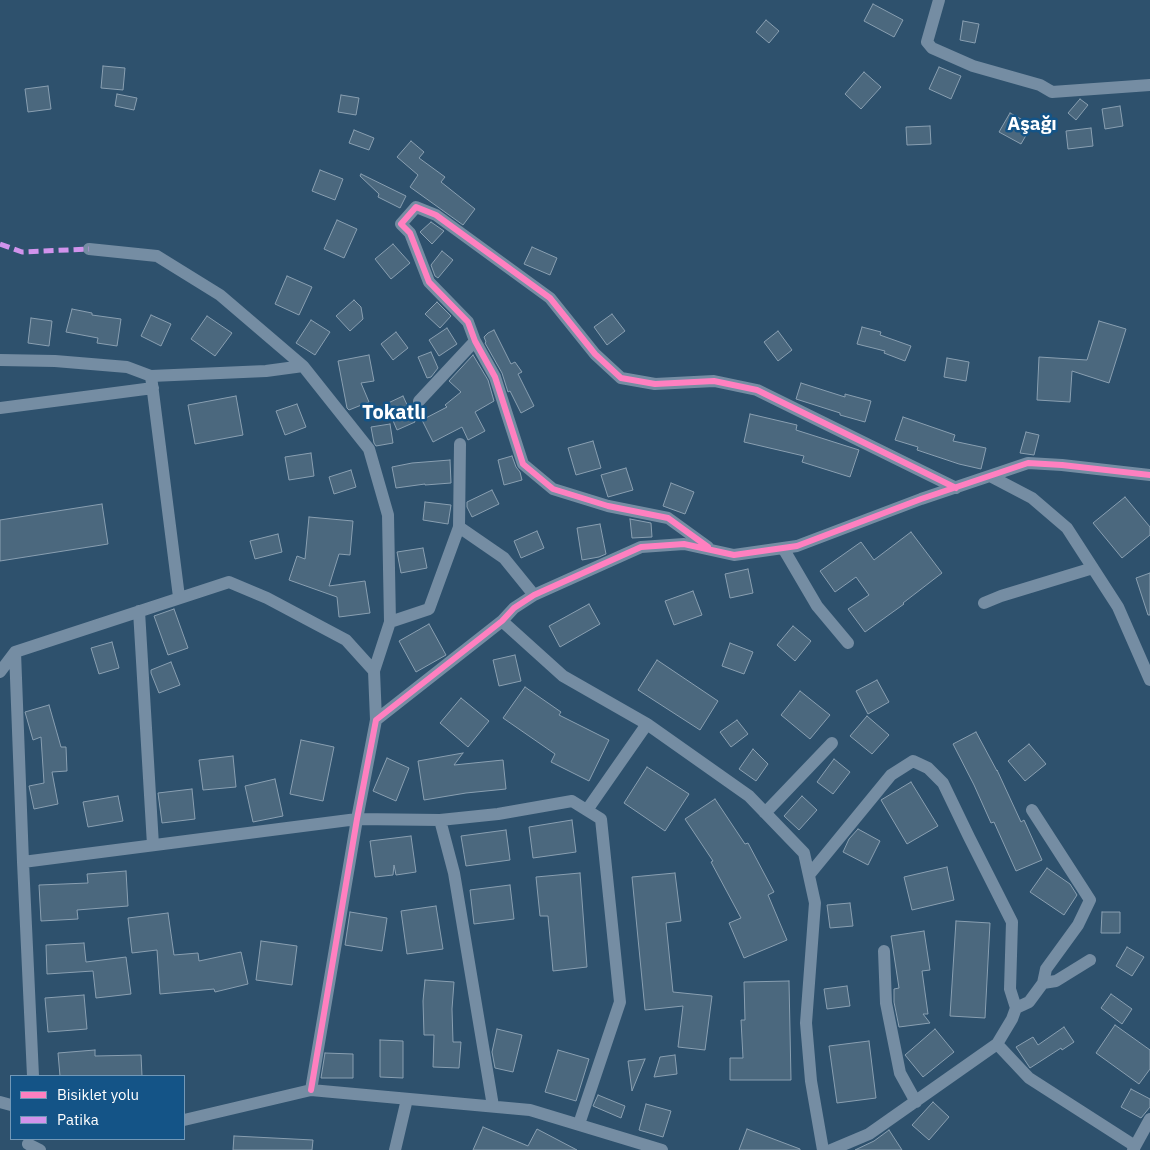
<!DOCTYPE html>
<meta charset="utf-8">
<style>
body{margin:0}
#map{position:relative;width:1150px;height:1150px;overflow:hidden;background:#2e516d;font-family:"IBM Plex Sans",sans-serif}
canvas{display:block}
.legend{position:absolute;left:10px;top:1075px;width:175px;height:65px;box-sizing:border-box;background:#145487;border:1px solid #7298b7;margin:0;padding:6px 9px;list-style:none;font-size:15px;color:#fff}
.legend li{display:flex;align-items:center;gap:10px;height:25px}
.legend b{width:25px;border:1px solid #7298b7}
</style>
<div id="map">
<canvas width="1150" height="1150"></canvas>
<ul class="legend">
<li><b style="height:6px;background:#ff80c0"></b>Bisiklet yolu</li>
<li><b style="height:6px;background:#d193ec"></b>Patika</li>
</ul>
</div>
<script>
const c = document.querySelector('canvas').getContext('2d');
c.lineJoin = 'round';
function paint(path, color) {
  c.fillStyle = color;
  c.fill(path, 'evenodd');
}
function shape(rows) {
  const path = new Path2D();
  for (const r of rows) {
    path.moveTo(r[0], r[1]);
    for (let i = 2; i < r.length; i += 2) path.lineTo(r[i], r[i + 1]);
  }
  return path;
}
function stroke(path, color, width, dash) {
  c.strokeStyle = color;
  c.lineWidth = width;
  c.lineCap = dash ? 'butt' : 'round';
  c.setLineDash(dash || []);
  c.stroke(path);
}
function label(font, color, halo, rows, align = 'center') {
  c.font = font + ' "IBM Plex Sans",sans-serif';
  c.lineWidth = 5;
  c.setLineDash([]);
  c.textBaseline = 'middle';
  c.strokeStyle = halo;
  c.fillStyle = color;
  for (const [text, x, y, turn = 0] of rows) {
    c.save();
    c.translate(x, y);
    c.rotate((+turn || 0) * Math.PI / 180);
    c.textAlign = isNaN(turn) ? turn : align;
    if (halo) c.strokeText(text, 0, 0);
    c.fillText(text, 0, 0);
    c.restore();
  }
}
const building = shape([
 [873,4,903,20,894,37,864,21,873,4],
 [766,20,779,31,769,43,756,32,766,20],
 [963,21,979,24,975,43,960,40,963,21],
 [103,66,125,68,123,90,101,88,103,66],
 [939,67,961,76,951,99,929,89,939,67],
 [864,72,881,87,861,109,845,94,864,72],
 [48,86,51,109,28,112,25,89,48,86],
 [117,94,137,98,134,110,115,106,117,94],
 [341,95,359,98,356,115,338,112,341,95],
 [1080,99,1088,105,1076,120,1068,113,1080,99],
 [1120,106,1123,126,1105,129,1102,109,1120,106],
 [1010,113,1032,125,1021,144,999,132,1010,113],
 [930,126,931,144,907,145,906,127,930,126],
 [1091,128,1093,146,1068,149,1066,131,1091,128],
 [354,130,374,138,369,150,349,143,354,130],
 [411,141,424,152,419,158,445,177,441,182,475,209,463,225,410,187,418,175,397,157,411,141],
 [320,170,343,179,335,200,312,191,320,170],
 [361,174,406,196,400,208,378,197,379,194,360,176,361,174],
 [337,220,357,229,344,258,324,249,337,220],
 [431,222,444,231,432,244,420,232,431,222],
 [393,244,410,263,391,279,375,259,393,244],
 [532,247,557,258,550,275,524,264,532,247],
 [442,251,453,260,438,278,435,276,431,265,442,251],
 [287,276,312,287,299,315,275,304,287,276],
 [354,300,361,307,363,319,350,331,336,316,354,300],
 [437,302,451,316,440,328,425,314,437,302],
 [72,309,92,313,92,315,121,319,117,346,97,343,98,338,66,332,72,309],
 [612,314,625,331,607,345,594,327,612,314],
 [151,315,171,324,161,346,141,336,151,315],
 [207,316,232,333,215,356,191,339,207,316],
 [31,318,52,321,49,346,28,343,31,318],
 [311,320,330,332,315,355,296,343,311,320],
 [1099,321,1126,329,1109,383,1072,371,1070,402,1037,400,1039,357,1087,360,1099,321],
 [862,327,881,332,880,335,911,346,905,361,884,353,885,351,857,344,862,327],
 [447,328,457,344,439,356,429,340,447,328],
 [494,330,511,364,515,362,522,372,518,374,534,406,521,413,510,391,508,392,502,373,485,343,486,342,484,337,488,333,494,330],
 [778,331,792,350,778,361,764,342,778,331],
 [396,332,408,348,393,360,381,344,396,332],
 [431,352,438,368,431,377,427,378,418,357,431,352],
 [369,355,374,381,361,383,369,402,349,410,347,408,338,361,369,355],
 [473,355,488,380,494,401,475,412,485,431,468,440,462,427,433,442,422,420,447,407,445,405,461,392,449,381,473,355],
 [947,358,969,362,966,381,944,377,947,358],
 [801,383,845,397,845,394,871,401,865,422,840,415,840,413,796,399,801,383],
 [236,396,243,435,195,444,188,405,236,396],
 [403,396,415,422,397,430,386,404,403,396],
 [297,404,306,427,285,435,276,411,297,404],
 [750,414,797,425,796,430,859,450,850,477,802,462,804,456,744,442,750,414],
 [903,417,955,435,953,441,986,448,981,469,959,464,917,450,918,447,895,440,903,417],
 [390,424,393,443,376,446,374,443,371,427,390,424],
 [1026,432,1039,435,1034,455,1020,453,1026,432],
 [593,441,601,468,576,475,568,448,593,441],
 [311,453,314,476,289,480,285,457,311,453],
 [512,456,516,467,520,472,522,480,504,485,498,460,512,456],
 [450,460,451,483,425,485,425,484,396,488,392,467,412,463,450,460],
 [626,468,633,490,608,497,601,475,626,468],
 [351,470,356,487,334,494,329,477,351,470],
 [671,483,694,492,685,514,663,506,671,483],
 [492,490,499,504,472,517,467,507,467,502,492,490],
 [1125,497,1150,527,1150,535,1122,558,1093,523,1125,497],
 [425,502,451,505,448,524,423,520,425,502],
 [102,504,108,544,0,561,0,520,102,504],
 [309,517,353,521,350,555,339,554,329,586,365,581,370,613,339,617,337,597,289,580,297,556,305,559,309,517],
 [630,519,651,523,652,537,632,538,630,519],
 [600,524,606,554,599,557,582,560,577,528,600,524],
 [537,531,544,548,521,558,514,541,537,531],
 [911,532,942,573,903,603,904,604,865,632,848,609,869,595,856,577,835,592,820,571,861,542,874,560,911,532],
 [278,534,282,552,255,559,250,541,278,534],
 [423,548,427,568,401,573,397,552,423,548],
 [748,569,753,593,730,598,725,574,748,569],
 [1150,573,1150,615,1148,615,1136,578,1150,573],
 [693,591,702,615,674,625,665,601,693,591],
 [589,604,600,624,560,647,549,626,589,604],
 [174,609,188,648,168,655,154,616,174,609],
 [429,624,446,655,416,672,399,641,429,624],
 [793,626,811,641,795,661,777,645,793,626],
 [112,642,119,668,99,674,91,648,112,642],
 [730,643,753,652,744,674,722,666,730,643],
 [515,655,521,681,499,686,493,660,515,655],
 [657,660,718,701,700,730,638,690,657,660],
 [171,662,180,685,159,693,151,673,151,670,171,662],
 [877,680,889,702,868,714,856,691,877,680],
 [525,687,561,712,559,715,609,740,589,781,551,762,555,754,503,718,525,687],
 [800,691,830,715,810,739,781,715,800,691],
 [461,698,489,721,468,747,440,723,461,698],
 [49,705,61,747,66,747,67,771,52,772,58,804,34,809,29,786,44,783,41,737,33,740,25,712,49,705],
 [867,716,889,735,872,754,850,736,867,716],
 [737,720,748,734,731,747,720,732,737,720],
 [976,732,997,771,997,770,1021,822,1024,820,1042,860,1016,871,994,822,991,823,974,785,953,744,976,732],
 [301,740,334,747,323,801,290,794,301,740],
 [1029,744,1046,764,1025,781,1008,761,1029,744],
 [753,749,768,764,756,781,739,769,753,749],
 [463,753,454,765,503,760,506,789,466,793,424,800,418,761,463,753],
 [233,756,236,787,203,790,199,760,233,756],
 [387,758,409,768,396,801,373,791,387,758],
 [834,759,850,772,833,794,817,782,834,759],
 [647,767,689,794,665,831,624,803,647,767],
 [275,779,283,816,253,822,245,786,275,779],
 [911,782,938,826,907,844,881,800,911,782],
 [192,789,195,819,162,823,158,793,192,789],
 [118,796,123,821,88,827,83,802,118,796],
 [802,796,817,810,799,830,784,816,802,796],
 [715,799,745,844,748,843,774,892,768,895,787,940,744,958,729,923,741,918,711,862,713,861,685,819,715,799],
 [572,820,576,852,533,858,529,827,572,820],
 [858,829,880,841,868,865,843,852,849,839,858,829],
 [506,830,510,860,466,866,461,836,506,830],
 [411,836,416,872,396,875,394,865,393,875,375,877,370,841,411,836],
 [947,867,954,900,912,910,904,877,947,867],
 [1047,868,1070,884,1077,895,1064,915,1030,892,1047,868],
 [126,871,128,906,77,910,78,919,41,921,39,885,88,883,87,874,126,871],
 [580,873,587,967,553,971,548,916,540,916,536,877,580,873],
 [675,873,681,921,666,923,673,992,712,996,705,1050,678,1047,683,1006,645,1010,632,877,675,873],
 [510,885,514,919,474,924,470,890,510,885],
 [850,903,853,926,830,928,827,905,850,903],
 [436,906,443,949,407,954,401,911,436,906],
 [350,912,387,918,382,951,345,945,350,912],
 [1102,912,1120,912,1120,933,1101,933,1102,912],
 [168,913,174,955,198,953,199,961,241,952,248,984,215,992,214,989,160,994,157,950,132,953,128,918,168,913],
 [956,921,990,923,985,1018,950,1016,956,921],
 [924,931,930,970,922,971,928,1014,923,1014,930,1023,899,1027,894,1002,894,989,899,988,891,936,924,931],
 [261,941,297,946,292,985,256,980,261,941],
 [84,943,86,962,126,957,131,994,96,998,93,971,47,974,46,945,84,943],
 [1127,947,1144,957,1132,976,1116,966,1127,947],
 [425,980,454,982,452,1009,453,1042,461,1042,459,1068,433,1067,434,1035,424,1035,423,1001,425,980],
 [789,981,791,1080,730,1080,730,1058,743,1058,741,1020,745,1020,744,982,789,981],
 [847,986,850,1006,827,1009,824,989,847,986],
 [1111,994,1132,1009,1122,1024,1101,1008,1111,994],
 [84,995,87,1029,48,1032,45,998,84,995],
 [1115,1025,1150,1050,1150,1069,1139,1084,1096,1053,1115,1025],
 [1064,1027,1074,1042,1062,1050,1061,1048,1030,1068,1016,1047,1033,1037,1038,1045,1064,1027],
 [497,1029,522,1035,513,1072,495,1068,492,1052,497,1029],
 [935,1029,954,1052,923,1077,905,1055,935,1029],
 [380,1040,403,1041,403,1078,380,1077,380,1040],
 [869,1041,876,1098,837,1103,829,1046,869,1041],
 [95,1050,95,1056,141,1055,142,1076,60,1076,58,1053,95,1050],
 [558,1050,589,1059,576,1101,545,1092,558,1050],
 [325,1053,353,1054,353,1078,321,1078,325,1053],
 [675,1055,677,1074,654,1077,660,1057,675,1055],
 [645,1059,632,1091,628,1061,645,1059],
 [1131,1089,1150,1099,1150,1107,1141,1118,1121,1107,1131,1089],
 [598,1095,625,1106,621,1118,593,1106,598,1095],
 [933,1102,949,1117,929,1140,912,1125,933,1102],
 [646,1104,671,1111,663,1137,639,1130,646,1104],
 [483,1127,528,1146,537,1129,577,1150,473,1150,483,1127],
 [747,1129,800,1149,800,1150,739,1150,747,1129],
 [889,1130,902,1150,855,1150,874,1141,889,1130],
 [234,1136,313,1140,312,1150,233,1150,234,1136]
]);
paint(building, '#4b687e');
stroke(building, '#899fb1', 1);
stroke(shape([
 [939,0,927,42,932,48,973,66,1040,85,1052,92,1150,85],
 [89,249,157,256,220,295,303,366],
 [0,360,55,361,127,367,151,376,266,371,303,366,369,449,388,515,390,622,374,671,376,720],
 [151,376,179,597],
 [419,401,475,341],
 [0,408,153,388],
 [990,476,1032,498,1067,528,1118,607,1150,680],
 [459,527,504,558,534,595],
 [708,547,668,518,608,506,553,489,523,464,495,377,475,341,468,322,429,282,410,233,401,224,416,207,436,215,550,298,595,354,621,378,655,384,714,381,757,390,956,488],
 [783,548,817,606,848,643],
 [984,603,1001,596,1093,568],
 [139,611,153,845],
 [502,621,563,676,647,724,749,796,804,853,815,903,806,1023,811,1081,823,1150],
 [390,622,429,609,459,527,460,444],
 [15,652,23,862,33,1076],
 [0,672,15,652,229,582,267,598,346,640,374,671],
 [587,810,647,724],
 [765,813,832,743],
 [440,820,498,814,572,801,601,819,620,1002,579,1124],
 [23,862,357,819,440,820,454,873,493,1106],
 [809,875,891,775,913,761,928,768,943,783,969,837,1012,922,1010,989,1016,1008,1012,1019,997,1044,869,1134,831,1150],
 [884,951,886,1003,900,1073,916,1102],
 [1043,983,1056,981,1090,960],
 [1016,1008,1029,1002,1043,983,1046,969,1078,925,1090,900,1032,810],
 [997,1044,1029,1078,1135,1146],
 [311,1090,357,819,376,720,502,621,514,608,534,595,641,547,684,544,734,555,797,546,921,499,1028,463,1062,465,1150,475],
 [0,1102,11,1105],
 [184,1120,311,1090,530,1110,662,1150],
 [28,1144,40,1150],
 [395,1150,407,1099],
 [1133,1150,1150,1119]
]), '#758da3', 12);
stroke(shape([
 [0,244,22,252,89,249]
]), '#d193ec', 5, [10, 5]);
stroke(shape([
 [708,547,668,518,608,506,553,489,523,464,495,377,475,341,468,322,429,282,410,233,401,224,416,207,436,215,550,298,595,354,621,378,655,384,714,381,757,390,956,488],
 [311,1090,357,819,376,720,502,621,514,608,534,595,641,547,684,544,734,555,797,546,921,499,1028,463,1062,465,1150,475]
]), '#ff80c0', 6);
label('bold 19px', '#fff', '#145487', [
 ["Aşağı",1032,125]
]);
label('bold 20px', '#fff', '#145487', [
 ["Tokatlı",394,413]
]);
</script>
